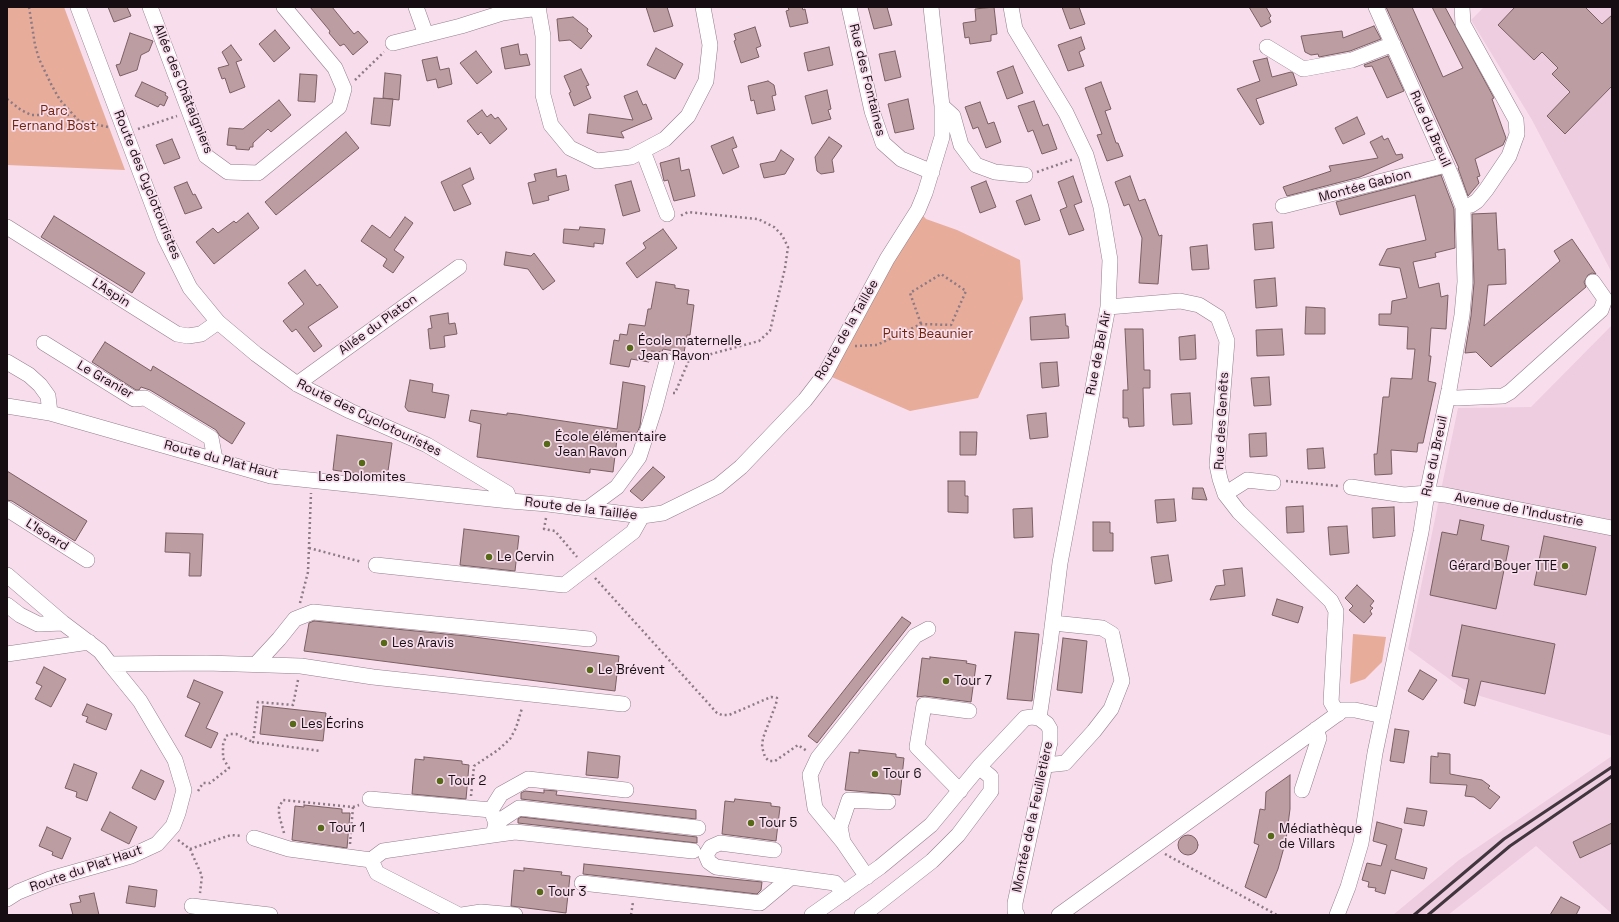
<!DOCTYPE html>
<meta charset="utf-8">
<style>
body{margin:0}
#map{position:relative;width:1619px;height:922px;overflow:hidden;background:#f8dded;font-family:"Space Grotesk",sans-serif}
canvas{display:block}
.frame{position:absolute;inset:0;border:8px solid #150d12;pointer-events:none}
</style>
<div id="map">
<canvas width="1619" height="922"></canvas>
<div class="frame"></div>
</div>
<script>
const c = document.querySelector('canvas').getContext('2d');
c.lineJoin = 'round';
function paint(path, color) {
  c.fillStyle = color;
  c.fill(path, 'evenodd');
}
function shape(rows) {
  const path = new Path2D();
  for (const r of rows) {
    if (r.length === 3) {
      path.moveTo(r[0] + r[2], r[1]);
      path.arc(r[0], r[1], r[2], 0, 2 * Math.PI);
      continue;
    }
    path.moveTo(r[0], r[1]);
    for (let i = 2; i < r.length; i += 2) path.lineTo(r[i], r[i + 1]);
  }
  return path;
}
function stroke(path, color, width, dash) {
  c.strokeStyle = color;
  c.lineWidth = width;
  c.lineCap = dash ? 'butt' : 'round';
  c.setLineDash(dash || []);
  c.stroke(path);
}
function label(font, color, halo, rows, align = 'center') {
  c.font = font + ' "Space Grotesk",sans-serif';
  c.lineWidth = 3.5;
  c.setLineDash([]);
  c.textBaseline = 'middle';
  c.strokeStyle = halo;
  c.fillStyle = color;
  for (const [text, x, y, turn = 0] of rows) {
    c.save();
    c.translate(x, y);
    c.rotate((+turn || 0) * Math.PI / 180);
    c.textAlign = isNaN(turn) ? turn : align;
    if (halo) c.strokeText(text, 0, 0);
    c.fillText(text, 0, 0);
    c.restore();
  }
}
paint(shape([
 [1484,7,1612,7,1612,273,1532,120,1471,20],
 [1612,325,1612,736,1467,692,1408,649,1458,408,1531,407],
 [1612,756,1612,914,1536,846,1448,915,1393,915,1459,860]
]), '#eecde1');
paint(shape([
 [7,7,64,7,125,170,7,165],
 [918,210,926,219,957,230,1020,260,1023,299,978,398,910,411,825,374],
 [1353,634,1386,637,1382,662,1365,679,1350,684]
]), '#e7ac9a');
const building = shape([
 [108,7,127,7,131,16,114,22,108,7],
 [310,7,332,7,354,34,358,31,368,42,353,55,344,44,340,46,329,33,330,31,310,7],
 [646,7,667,7,673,26,654,32,646,7],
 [788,7,802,7,803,10,805,9,808,23,790,27,786,11,789,10,788,7],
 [868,7,887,7,892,25,874,29,868,7],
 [994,7,997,34,991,35,991,41,970,44,969,37,965,38,963,23,976,21,975,9,994,7],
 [1062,7,1079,7,1085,24,1070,29,1062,7],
 [1249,7,1266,7,1271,16,1269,18,1271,22,1261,27,1249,7],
 [1386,7,1412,7,1443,77,1463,68,1432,7,1445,7,1494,98,1492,99,1506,138,1503,145,1475,159,1480,176,1477,177,1479,183,1468,196,1458,168,1459,168,1386,7],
 [1515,7,1585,7,1602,24,1612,15,1612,86,1565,134,1547,116,1570,92,1552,74,1558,68,1542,52,1534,60,1498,25,1515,7],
 [573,17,588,29,587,31,592,36,581,49,570,40,559,41,557,19,573,17],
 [1374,26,1381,39,1350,51,1319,57,1318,54,1311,55,1305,52,1301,36,1342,31,1343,38,1374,26],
 [755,27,761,46,756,48,759,57,741,63,734,41,736,40,734,34,755,27],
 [275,30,290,48,274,62,259,44,275,30],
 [130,33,153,41,149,51,141,55,137,70,120,76,116,65,120,64,130,33],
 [1081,37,1085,49,1079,52,1084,66,1068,71,1058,45,1081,37],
 [518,44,520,55,527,54,530,65,505,69,501,48,518,44],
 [231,45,242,60,236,62,245,87,230,93,225,78,222,79,218,68,229,65,222,52,231,45],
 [829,47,833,65,808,71,804,53,829,47],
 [656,48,683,64,675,79,647,65,656,48],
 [476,51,492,72,477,84,460,63,476,51],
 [895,51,901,77,885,81,879,54,895,51],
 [1388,56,1404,91,1387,98,1372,66,1365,67,1364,65,1388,56],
 [437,57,440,70,449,68,452,84,438,88,436,79,427,81,422,60,437,57],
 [1267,58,1272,77,1291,72,1293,73,1297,85,1256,99,1264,123,1260,125,1237,89,1260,81,1253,61,1267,58],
 [1013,66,1023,93,1007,99,997,72,1013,66],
 [581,69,589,85,586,86,591,98,574,106,569,93,571,92,564,76,581,69],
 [385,73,401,75,399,100,383,98,385,73],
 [300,74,317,75,315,102,298,101,300,74],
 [768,81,774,85,776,95,772,96,775,110,757,114,754,100,751,101,748,86,768,81],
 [142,82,166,93,165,95,168,97,164,106,160,104,158,107,135,96,142,82],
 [1101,82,1111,109,1105,111,1116,143,1118,143,1123,156,1107,161,1097,135,1102,134,1085,88,1101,82],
 [827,90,831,109,828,110,831,119,812,124,805,96,827,90],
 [637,91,643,105,646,104,652,119,621,132,624,138,587,133,589,114,633,120,624,96,637,91],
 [374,98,393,99,390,126,371,124,374,98],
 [908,99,914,129,895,133,888,104,908,99],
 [279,100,291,115,271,132,268,129,253,143,253,147,250,147,249,150,236,149,236,146,227,145,229,128,243,129,279,100],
 [1034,101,1043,126,1048,124,1057,149,1042,154,1033,130,1028,132,1018,106,1034,101],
 [980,102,988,124,994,122,1001,142,986,148,978,127,973,129,965,107,980,102],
 [482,110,487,117,491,114,495,119,498,117,507,129,490,144,481,132,478,135,467,121,482,110],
 [1357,117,1365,134,1343,144,1335,128,1357,117],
 [346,132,359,148,276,215,265,202,346,132],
 [1382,136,1384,140,1388,138,1396,155,1402,154,1403,158,1360,177,1287,196,1283,187,1331,171,1329,166,1378,158,1370,142,1382,136],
 [733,137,737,147,732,149,739,167,723,174,711,146,733,137],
 [829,137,842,146,832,160,834,172,821,174,817,171,815,157,829,137],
 [172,139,180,158,164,164,156,145,172,139],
 [781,150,794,159,785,174,764,178,760,164,775,161,781,150],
 [679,158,681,171,689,169,695,196,674,201,668,180,664,181,660,163,679,158],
 [470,168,474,179,462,185,471,204,454,211,441,182,470,168],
 [556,169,557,177,566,175,569,190,548,196,549,200,533,204,528,183,536,181,534,174,556,169],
 [1441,175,1454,209,1455,248,1435,253,1436,257,1413,262,1419,288,1439,283,1441,297,1448,295,1446,329,1431,328,1429,356,1431,356,1428,381,1436,383,1423,443,1418,443,1417,452,1391,450,1392,474,1375,475,1374,454,1377,454,1383,397,1389,397,1391,378,1412,379,1415,349,1407,349,1408,327,1379,325,1379,314,1391,314,1392,301,1407,298,1400,268,1379,265,1387,249,1426,240,1415,195,1340,215,1336,202,1441,175],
 [1073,176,1082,202,1074,205,1084,230,1069,235,1060,210,1067,207,1058,182,1073,176],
 [1130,176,1139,201,1145,199,1159,236,1162,235,1158,284,1139,283,1142,238,1129,204,1124,206,1115,182,1130,176],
 [631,181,640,211,623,216,615,185,631,181],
 [986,181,996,207,980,213,971,187,986,181],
 [187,182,193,195,195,194,202,208,185,214,174,187,187,182],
 [1031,195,1040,220,1025,225,1016,201,1031,195],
 [248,213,259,228,214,264,196,242,213,228,218,233,234,221,236,223,248,213],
 [1496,213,1498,250,1505,249,1506,284,1488,285,1484,326,1560,261,1554,251,1572,239,1596,274,1592,273,1588,275,1584,282,1586,287,1491,367,1476,352,1465,353,1471,316,1474,283,1472,214,1496,213],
 [54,216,145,273,132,293,41,237,54,216],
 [405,217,413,223,394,250,404,257,393,273,383,266,387,259,361,241,372,225,390,238,405,217],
 [1272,222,1274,248,1255,250,1253,224,1272,222],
 [580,227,605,229,603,244,594,243,594,247,563,243,564,229,579,230,580,227],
 [663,229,677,248,637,278,626,263,646,248,643,243,663,229],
 [1207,245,1209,269,1192,270,1190,247,1207,245],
 [506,252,531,256,534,253,555,281,543,290,528,269,504,265,506,252],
 [305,270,317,286,320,284,338,307,308,327,322,346,314,352,296,329,292,332,283,321,304,304,288,283,305,270],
 [1275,278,1277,306,1256,308,1254,280,1275,278],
 [656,282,675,285,675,288,689,290,687,304,694,305,690,335,687,335,684,353,663,349,662,352,651,351,649,362,631,359,629,367,610,364,614,340,619,341,620,334,627,335,629,324,645,326,648,309,651,309,656,282],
 [1306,307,1325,308,1325,334,1305,334,1306,307],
 [448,313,449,324,455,323,457,334,444,336,445,347,430,349,428,329,432,328,430,316,448,313],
 [1065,314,1066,326,1068,326,1069,338,1031,340,1030,317,1065,314],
 [1125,329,1143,329,1144,370,1150,370,1150,388,1143,388,1144,426,1129,427,1128,418,1123,418,1123,390,1128,390,1125,329],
 [1282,329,1284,355,1257,356,1256,330,1282,329],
 [1195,335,1196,359,1180,360,1179,337,1195,335],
 [105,342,151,371,153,366,245,423,232,444,220,436,216,430,150,390,141,387,139,390,136,390,92,362,105,342],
 [1057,362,1059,386,1042,388,1040,363,1057,362],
 [1269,377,1271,405,1254,406,1251,378,1269,377],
 [410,380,433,384,432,392,449,395,445,418,408,411,405,407,410,380],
 [623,382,645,386,640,426,637,433,618,431,613,472,590,469,590,473,477,457,481,424,469,421,471,410,507,415,507,413,516,414,617,429,623,382],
 [1190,393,1192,424,1173,425,1171,394,1190,393],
 [1046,413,1048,437,1030,439,1027,415,1046,413],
 [960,432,977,432,976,455,960,455,960,432],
 [1266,433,1267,456,1250,457,1249,434,1266,433],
 [337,435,392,443,387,478,333,470,337,435],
 [1323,448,1325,468,1308,469,1307,449,1323,448],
 [653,467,665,477,642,501,630,491,653,467],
 [7,471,87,521,75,541,12,501,7,500,7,471],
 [948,481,965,481,965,496,968,496,968,513,948,512,948,481],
 [1193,488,1203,488,1207,500,1192,499,1193,488],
 [1174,499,1176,521,1157,523,1155,500,1174,499],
 [1303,506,1304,532,1287,533,1286,507,1303,506],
 [1394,507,1395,536,1373,538,1372,508,1394,507],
 [1032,508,1033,537,1014,538,1013,509,1032,508],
 [1460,520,1484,525,1481,540,1509,546,1496,609,1430,595,1442,532,1457,535,1460,520],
 [1093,522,1110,522,1110,533,1113,533,1113,551,1093,551,1093,522],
 [1347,526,1349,553,1330,555,1328,527,1347,526],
 [464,529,519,536,515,571,460,565,464,529],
 [166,533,203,534,201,576,189,576,190,553,165,552,166,533],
 [1544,536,1596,547,1586,595,1534,585,1544,536],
 [1168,555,1172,581,1155,584,1151,557,1168,555],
 [1242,568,1245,596,1210,600,1216,586,1225,585,1223,570,1242,568],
 [1357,585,1374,601,1370,606,1373,608,1370,611,1372,614,1364,623,1349,610,1353,606,1345,598,1357,585],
 [1277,599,1303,607,1298,623,1272,615,1277,599],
 [902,617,911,623,817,743,808,736,902,617],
 [314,621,466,636,619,656,615,691,304,651,309,623,314,621],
 [1462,625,1555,644,1545,694,1481,681,1475,706,1464,703,1469,679,1452,676,1462,625],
 [1015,632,1039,634,1032,701,1007,699,1015,632],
 [1063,638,1087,641,1082,693,1057,690,1063,638],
 [930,657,967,661,966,663,976,665,971,702,925,696,917,697,922,658,930,659,930,657],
 [44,667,66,679,51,707,35,699,42,686,36,683,44,667],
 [1420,670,1437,680,1423,700,1408,691,1420,670],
 [194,680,223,692,206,728,218,733,211,748,185,736,200,703,187,697,194,680],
 [87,704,112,714,106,730,86,722,88,717,82,715,87,704],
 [263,706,326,713,323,741,260,734,263,706],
 [1395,729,1409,731,1404,763,1390,761,1395,729],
 [859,750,896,754,896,757,904,758,900,795,845,790,850,752,859,753,859,750],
 [588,752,620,756,618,778,586,775,588,752],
 [1438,753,1450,754,1450,774,1482,780,1490,786,1488,788,1500,797,1490,809,1474,797,1465,796,1467,785,1430,783,1431,756,1438,757,1438,753],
 [424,757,462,761,462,764,469,765,466,799,412,794,415,759,424,760,424,757],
 [74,764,97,773,87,801,76,797,77,792,65,788,74,764],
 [141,770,164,781,155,800,132,788,141,770],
 [1290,775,1290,809,1286,840,1278,869,1266,898,1245,887,1259,845,1254,843,1260,809,1265,810,1266,792,1290,775],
 [544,790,557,791,556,795,696,810,696,819,521,799,521,793,525,791,544,793,544,790],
 [735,799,771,803,771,806,780,807,776,841,722,834,725,801,734,802,735,799],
 [304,805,342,809,342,813,350,813,347,848,292,840,295,806,304,807,304,805],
 [1407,808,1427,811,1424,826,1404,823,1407,808],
 [110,812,137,827,129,844,101,830,110,812],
 [521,817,697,837,697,843,518,823,518,819,521,817],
 [1377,822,1402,829,1395,859,1427,868,1424,879,1391,870,1385,894,1375,891,1376,888,1368,887,1369,882,1362,880,1367,863,1381,866,1387,845,1373,841,1377,822],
 [1612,823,1612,843,1580,858,1573,842,1612,823],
 [47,827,71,838,62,859,52,855,53,852,39,846,47,827],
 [1188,845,10],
 [584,864,762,882,761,890,757,894,583,874,584,864],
 [524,868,562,872,561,875,570,876,566,913,511,906,514,870,524,871,524,868],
 [129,886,157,890,155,907,126,903,129,886],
 [94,893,99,915,73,915,70,904,81,902,79,896,94,893],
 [1561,897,1580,907,1576,915,1550,915,1561,897]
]);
paint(building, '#bc9ea2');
stroke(building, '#7a5f63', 1);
const minor = shape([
 [78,7,165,238,190,288,218,322,256,354,297,384,350,411,427,445,507,493,510,501],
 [150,7,206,156,228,172,258,173,339,107,344,89,335,68,284,7],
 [416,7,426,35],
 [538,7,543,36,543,95,551,125,570,148,597,161,631,157,665,139,688,116,706,81,710,45,703,7],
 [849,7,872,111,883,143,901,159,932,172],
 [1011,7,1015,29,1066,113,1086,155,1101,207,1110,260,1108,307,1060,563,1050,644,1039,718],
 [1462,7,1463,24,1516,120,1517,134,1509,156,1486,190,1477,201,1471,205,1463,207],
 [393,43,461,26,502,13,539,8],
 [1267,47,1303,69,1352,60,1393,44],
 [942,106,953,116,961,145,976,165,995,172,1025,175],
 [643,151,667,214],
 [1283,206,1446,165],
 [7,227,177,334,188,336,201,334,218,322],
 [1108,307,1180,301,1199,305,1218,317,1227,341,1217,465,1220,479,1225,494,1239,512,1331,601,1336,611,1331,702,1338,714],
 [44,343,134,399,145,398,211,438,215,459],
 [7,362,29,375,40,385,48,396,50,413],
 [297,384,459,267],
 [1448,397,1457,398,1503,396,1510,392,1601,310,1605,299,1593,282],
 [7,406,50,413,271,476,510,501,548,504,642,516,663,513,718,486,741,467,805,400,825,374,887,259,918,210,925,193,942,137,942,106,931,7],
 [1351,487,1404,495,1427,493,1445,495,1612,528],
 [1225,494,1247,480,1273,483],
 [7,509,87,560],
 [587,509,617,487,639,457,655,407,667,361],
 [376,565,564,585,633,532,642,516],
 [7,575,63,623,100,651,110,664,140,701,175,760,184,790,178,813,173,826,157,844,131,856,50,879,18,892,7,899],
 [7,605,20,615,38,624,63,623],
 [7,654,89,642],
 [110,664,206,663,301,666,373,677,623,704],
 [256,664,279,639,295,619,313,612,589,639],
 [1046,765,1065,763,1094,731,1111,709,1122,681,1112,634,1102,628,1053,623],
 [1302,790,1319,738,1316,729],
 [960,791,917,747,924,705,969,711],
 [370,799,491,810],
 [496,823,519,808,698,828],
 [493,835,515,832,693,851],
 [254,838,289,849,371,860],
 [843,842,840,827,849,800,888,802],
 [774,850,720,843,711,847,706,855,709,862,716,867,835,883,844,893],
 [867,877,843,842,815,808,810,775,818,758,915,636,928,629],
 [582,883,760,903,790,878],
 [192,906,270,915],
 [459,915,377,873,371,860,383,851,493,835,496,823,491,810,501,794,528,779,626,790],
 [462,915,481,912,515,915],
 [812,915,880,867,931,825,979,767,1025,718,1032,717,1039,718,1047,724,1050,729,1050,742,1015,903,1015,911,1017,915],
 [862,915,872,908,932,861,958,835,991,791,991,777,979,767],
 [1059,915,1343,710,1355,710,1383,716],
 [1337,915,1348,887,1361,843,1375,753,1421,532,1427,493,1449,390,1462,315,1465,282,1463,207,1451,175,1376,7]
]);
stroke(minor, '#957e8c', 16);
stroke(shape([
 [29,7,35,45,39,59,52,86,60,100,79,121,108,127],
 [355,80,384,52],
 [7,99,21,110,31,115,72,115],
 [138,129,177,116],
 [1037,172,1074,159],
 [855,346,877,345,921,324,951,325,966,291,941,274,910,293,921,324],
 [673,393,675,393,689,360,759,341,770,331,785,268,788,247,782,235,774,227,758,219,688,212,680,216],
 [1286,481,1339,486],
 [546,518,544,529,555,531,577,557],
 [309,548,362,562],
 [595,578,717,713,722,715,729,715,771,697,777,698,776,704,763,738,762,747,765,757,769,761,775,761,798,745,807,751],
 [300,603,308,572,311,493],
 [298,680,293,705,258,702,253,742,321,751],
 [198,791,203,783,210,783,229,768,223,758,223,745,226,736,230,734,236,734,253,742],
 [471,796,474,766,498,750,510,739,516,728,522,708],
 [284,833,279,815,279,807,283,800,353,807,359,805],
 [178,840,190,849,202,876,200,893],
 [350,844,353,807],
 [190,849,231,835,242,836],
 [1165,854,1277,915],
 [631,915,633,902]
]), '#8c7a84', 2.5, [2, 3]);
stroke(minor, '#fff', 15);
stroke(shape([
 [1414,915,1504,839,1612,767],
 [1428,915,1510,846,1612,776]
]), '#42363e', 3);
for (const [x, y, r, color] of [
 [630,348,4,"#566917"],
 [547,444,4,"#566917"],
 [362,463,4,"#566917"],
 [489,557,4,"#566917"],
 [1565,566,4,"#566917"],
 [384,643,4,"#566917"],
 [590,670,4,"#566917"],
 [946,681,4,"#566917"],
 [293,724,4,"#566917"],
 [875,774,4,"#566917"],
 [440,781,4,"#566917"],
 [751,823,4,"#566917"],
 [321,828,4,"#566917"],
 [1271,836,4,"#566917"],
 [540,892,4,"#566917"]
]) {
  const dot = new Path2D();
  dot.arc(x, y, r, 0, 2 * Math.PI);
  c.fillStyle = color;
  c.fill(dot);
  stroke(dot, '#f8dded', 1.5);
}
label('13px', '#150d12', '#f8dded', [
 ["Rue des Fontaines",867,80,76],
 ["Allée des Châtaigniers",183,89,68],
 ["Rue du Breuil",1430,129,66],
 ["Route des Cyclotouristes",147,185,68],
 ["Montée Gabion",1365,186,-15],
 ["L'Aspin",111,293,32],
 ["Allée du Platon",378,325,-36],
 ["Route de la Taillée",847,330,-60],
 ["Rue de Bel Air",1099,353,-79],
 ["Le Granier",105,380,30],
 ["Route des Cyclotouristes",369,418,26],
 ["Rue des Genêts",1222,421,-87],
 ["Rue du Breuil",1435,456,-78],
 ["Route du Plat Haut",221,460,15],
 ["Route de la Taillée",581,509,7],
 ["Avenue de l'Industrie",1519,510,11],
 ["L'Isoard",47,535,32],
 ["Montée de la Feuilletière",1033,817,-78],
 ["Route du Plat Haut",86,869,-19]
]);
label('13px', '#71260b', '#f8dded', [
 ["Parc",54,111],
 ["Fernand Bost",54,126],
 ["Puits Beaunier",928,334]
]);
label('13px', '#150d12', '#f8dded', [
 ["École maternelle",638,341],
 ["Jean Ravon",638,356],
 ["École élémentaire",555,437],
 ["Jean Ravon",555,452],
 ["Les Dolomites",362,477,"center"],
 ["Le Cervin",497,557],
 ["Gérard Boyer TTE",1557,566,"right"],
 ["Les Aravis",392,643],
 ["Le Brévent",598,670],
 ["Tour 7",954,681],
 ["Les Écrins",301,724],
 ["Tour 6",883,774],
 ["Tour 2",448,781],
 ["Tour 5",759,823],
 ["Tour 1",329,828],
 ["Médiathèque",1279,829],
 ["de Villars",1279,844],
 ["Tour 3",548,892]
], 'left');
</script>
